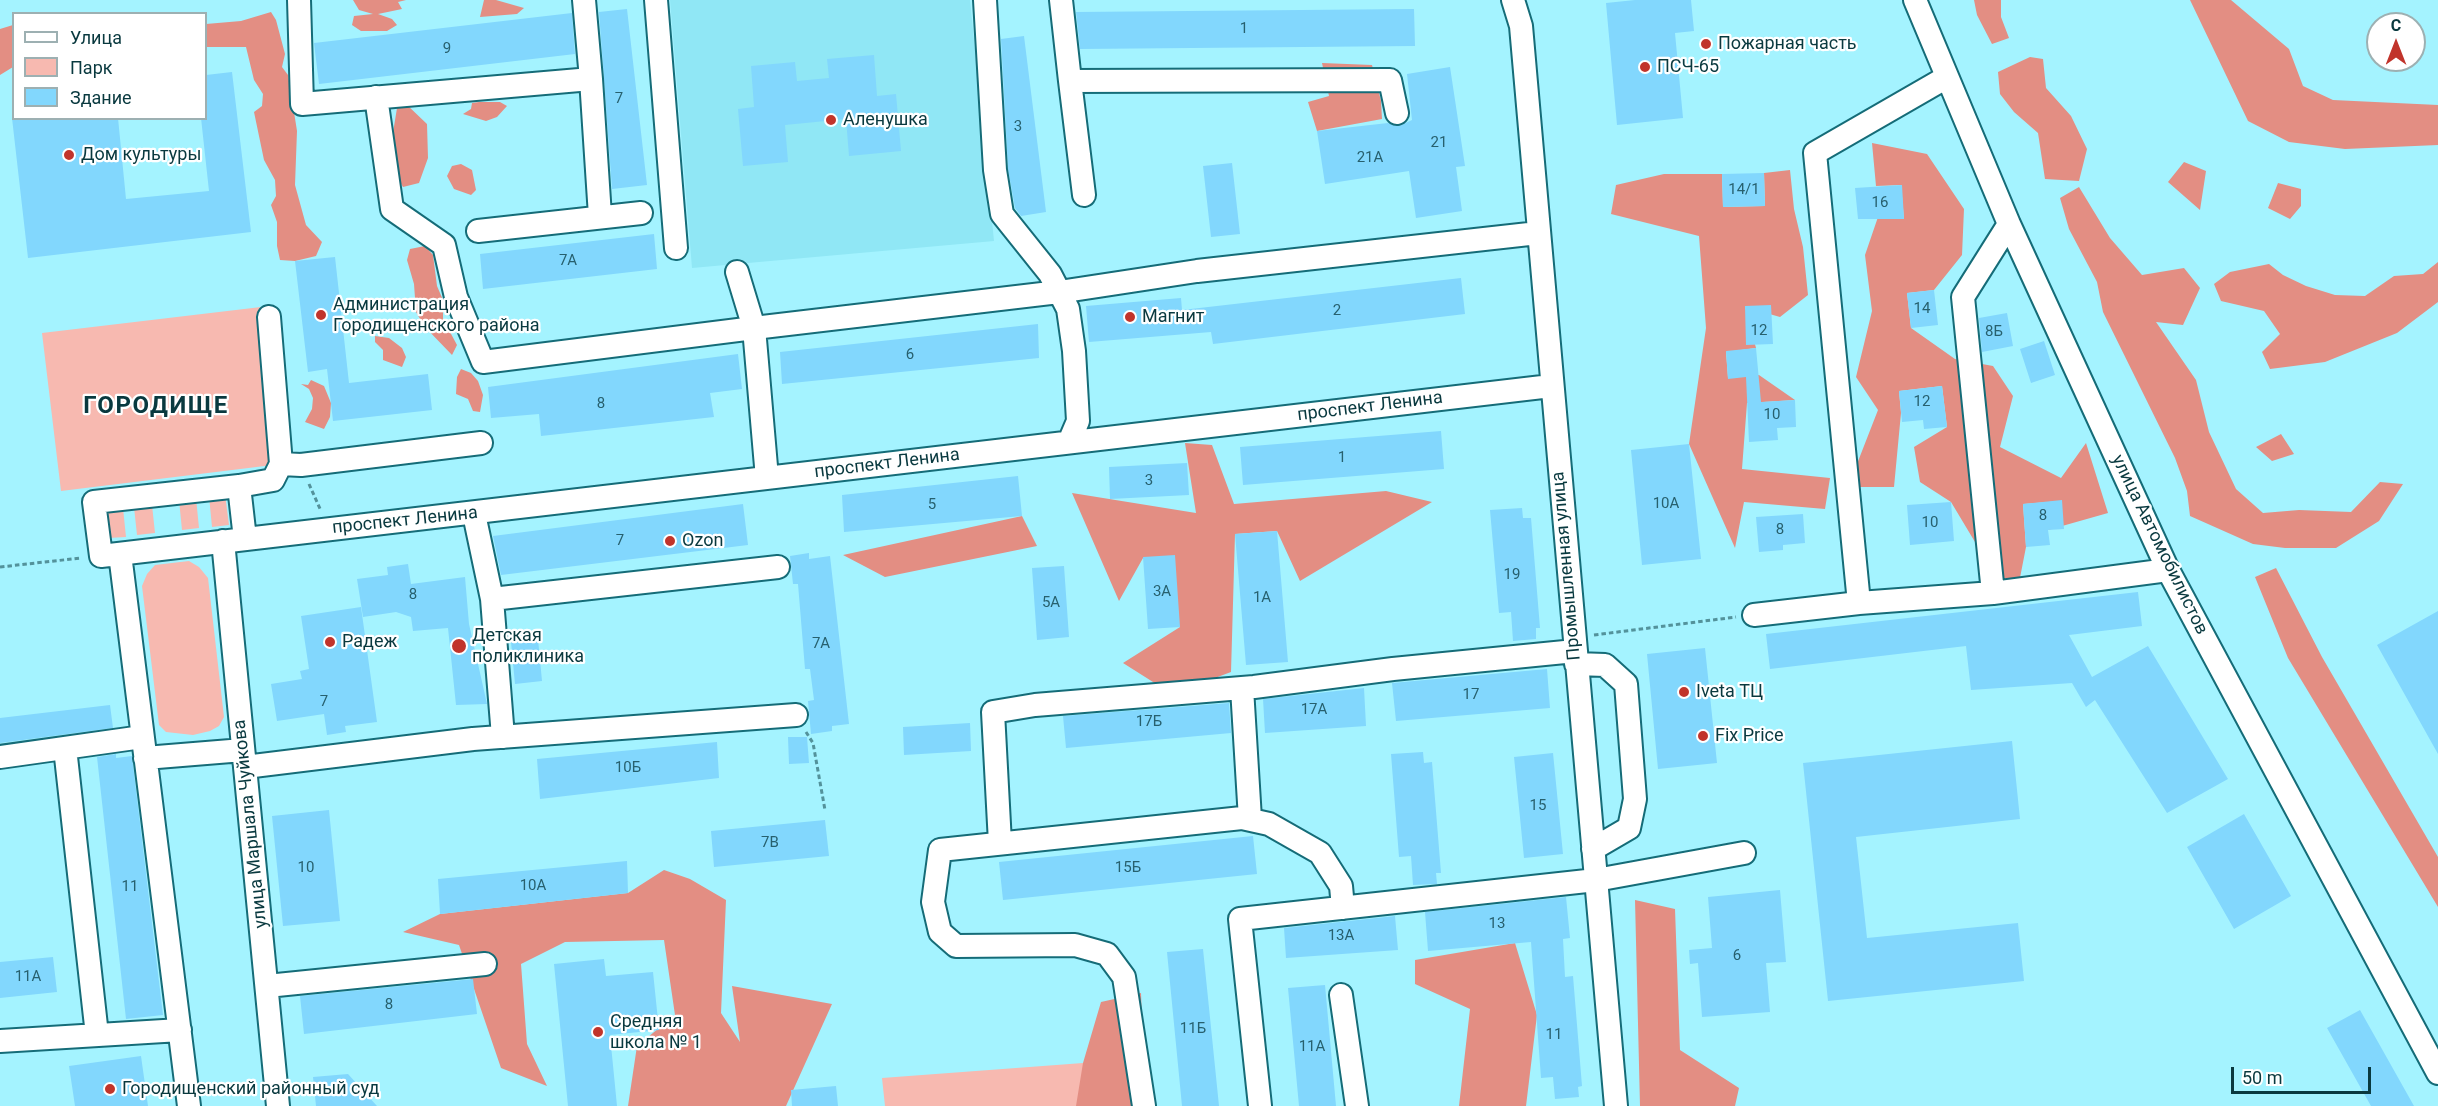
<!DOCTYPE html>
<meta charset="utf-8">
<style>
body{margin:0}
#map{position:relative;width:2438px;height:1106px;overflow:hidden;background:#a4f3ff;font-family:Roboto,sans-serif}
canvas{display:block}
.legend{position:absolute;left:12px;top:12px;width:195px;height:108px;box-sizing:border-box;background:#fff;border:2px solid #9db0b2;margin:0;padding:8px 10px;list-style:none;font-size:18px;color:#09393f}
.legend li{display:flex;align-items:center;gap:12px;height:30px}
.legend b{width:30px;border:2px solid #9db0b2}
.north{position:absolute;left:2366px;top:12px;width:60px;height:60px;box-sizing:border-box;background:#fff;border:2px solid #9db0b2;border-radius:50%;rotate:0deg;font-size:16px;font-weight:700;line-height:24px;text-align:center;color:#09393f}
.north::after{content:'';display:block;margin:auto;width:21px;height:27px;background:#c1342b;clip-path:polygon(50% 0,100% 100%,50% 72%,0 100%)}
.scale{position:absolute;left:2231px;top:1067px;width:140px;height:27px;box-sizing:border-box;border:3px solid #09393f;border-top:0;padding-left:8px;font-size:18px;line-height:21px;white-space:nowrap;color:#09393f;-webkit-text-stroke:4px #fff;paint-order:stroke}
</style>
<div id="map">
<canvas width="2438" height="1106"></canvas>
<ul class="legend">
<li><b style="height:8px;background:#fff"></b>Улица</li>
<li><b style="height:16px;background:#f7b9b0"></b>Парк</li>
<li><b style="height:16px;background:#82d7fd"></b>Здание</li>
</ul>
<div class="north">С</div>
<div class="scale">50 m</div>
</div>
<script>
const c = document.querySelector('canvas').getContext('2d');
c.lineJoin = 'round';
function paint(path, color) {
  c.fillStyle = color;
  c.fill(path, 'evenodd');
}
function shape(rows) {
  const path = new Path2D();
  for (const r of rows) {
    path.moveTo(r[0], r[1]);
    for (let i = 2; i < r.length; i += 2) path.lineTo(r[i], r[i + 1]);
  }
  return path;
}
function stroke(path, color, width, dash) {
  c.strokeStyle = color;
  c.lineWidth = width;
  c.lineCap = dash ? 'butt' : 'round';
  c.setLineDash(dash || []);
  c.stroke(path);
}
function label(font, color, halo, rows, align = 'center') {
  c.font = font + ' Roboto,sans-serif';
  c.lineWidth = 4.5;
  c.setLineDash([]);
  c.textBaseline = 'middle';
  c.strokeStyle = halo;
  c.fillStyle = color;
  for (const [text, x, y, turn = 0] of rows) {
    c.save();
    c.translate(x, y);
    c.rotate((+turn || 0) * Math.PI / 180);
    c.textAlign = isNaN(turn) ? turn : align;
    if (halo) c.strokeText(text, 0, 0);
    c.fillText(text, 0, 0);
    c.restore();
  }
}
paint(shape([
 [670,0,970,0,994,241,692,268]
]), '#90e7f5');
paint(shape([
 [261,307,281,464,61,491,42,333],
 [225,494,229,525,212,527,209,496],
 [196,498,199,528,182,530,179,500],
 [152,505,155,533,137,535,134,507],
 [123,508,126,537,108,538,105,510],
 [189,561,199,567,208,578,224,717,219,726,210,731,193,735,166,732,159,725,142,586,147,574,155,565],
 [1083,1063,1086,1106,885,1106,882,1078]
]), '#f7b9b0');
paint(shape([
 [353,0,406,0,398,2,402,9,378,14,392,19,397,25,387,31,361,31,352,25,354,16,373,14,359,10],
 [484,0,496,0,524,8,517,14,480,17],
 [1974,0,2001,0,2001,17,2009,38,1992,44,1977,15],
 [2190,0,2231,0,2289,49,2303,86,2333,100,2438,105,2438,145,2345,149,2289,142,2248,121],
 [271,12,276,20,285,54,282,67,288,75,294,112,297,131,295,185,306,225,322,242,316,256,295,261,280,260,277,246,277,222,271,205,276,196,275,180,264,160,254,112,262,106,263,94,254,80,246,47,206,47,206,24,241,21],
 [13,25,13,67,0,75,0,29],
 [2030,57,2043,59,2046,88,2071,116,2087,149,2079,181,2045,179,2038,133,2014,112,2000,94,1998,72],
 [1322,63,1372,65,1381,101,1382,119,1317,131,1308,102,1329,96],
 [398,102,405,103,427,124,428,158,419,183,403,187,388,163],
 [479,102,500,102,507,106,497,117,486,121,463,114,471,109,472,103],
 [1872,143,1927,154,1964,209,1962,255,1934,290,1907,293,1911,328,1955,359,1993,366,2013,396,2000,447,2061,478,2086,443,2108,513,2048,530,2061,501,2023,504,2026,547,2018,588,1990,567,1951,502,1920,482,1914,447,1947,427,1942,386,1899,391,1901,413,1894,487,1848,487,1878,410,1856,377,1872,311,1865,255,1878,217,1904,219,1901,185,1876,186],
 [2184,162,2206,171,2200,210,2168,182],
 [461,164,472,170,476,190,471,195,454,189,447,176,452,166],
 [1790,170,1794,209,1803,247,1808,295,1780,317,1745,307,1756,348,1726,352,1728,378,1759,375,1795,400,1747,403,1742,469,1830,478,1825,509,1744,502,1735,548,1689,444,1706,328,1699,236,1611,214,1616,185,1664,174,1722,174,1723,207,1765,206,1764,173],
 [2278,183,2301,189,2301,206,2290,219,2268,208],
 [2079,187,2110,238,2142,275,2184,268,2200,288,2183,325,2156,322,2196,380,2209,432,2236,489,2263,513,2299,510,2351,512,2380,482,2403,484,2379,521,2336,548,2285,548,2253,544,2190,516,2187,491,2175,458,2103,312,2097,282,2069,229,2060,198],
 [425,246,433,255,437,286,443,300,443,319,457,345,452,355,424,326,416,312,414,284,407,260,410,249],
 [2438,262,2438,302,2397,333,2325,362,2270,369,2262,352,2280,334,2264,311,2221,301,2214,284,2230,272,2269,264,2283,275,2306,286,2335,295,2365,296,2394,276,2423,274],
 [375,336,389,338,402,348,406,357,402,367,383,360,383,350,375,342],
 [461,369,471,373,478,381,483,395,480,412,473,411,468,399,456,394,457,377],
 [311,380,324,386,331,403,330,417,324,429,305,422,312,409,313,398,309,389,301,384,308,385],
 [2281,434,2294,454,2272,461,2256,447],
 [1185,443,1212,445,1234,504,1386,491,1432,502,1300,581,1277,531,1235,534,1231,672,1172,694,1123,663,1180,627,1143,558,1119,601,1072,493,1196,513],
 [1022,516,1037,546,885,577,843,555],
 [2276,568,2322,657,2438,857,2438,907,2288,658,2255,577],
 [664,870,690,879,726,900,721,1013,740,1042,732,986,832,1004,786,1106,628,1106,637,1046,675,1015,664,940,565,942,521,964,527,1044,547,1086,501,1068,459,945,403,932,440,914,628,893],
 [1635,900,1675,909,1680,1050,1739,1088,1735,1106,1640,1106],
 [1515,943,1537,1015,1526,1106,1459,1106,1470,1009,1415,984,1415,960],
 [1141,993,1145,1106,1076,1106,1083,1063,1101,1002]
]), '#e38e83');
paint(shape([
 [1635,0,1691,0,1694,31,1675,33,1683,118,1617,125,1606,3],
 [627,9,647,185,612,189,599,12],
 [1414,9,1415,46,1080,49,1076,12],
 [572,13,575,54,319,84,314,43],
 [1024,36,1046,212,1021,216,1015,208,1008,169,1001,39],
 [874,55,877,96,896,94,901,151,849,156,846,119,785,125,788,162,743,166,738,109,754,107,751,66,795,62,797,81,829,78,827,59],
 [1450,67,1465,166,1456,167,1462,211,1416,218,1409,171,1325,184,1317,131,1388,123,1399,126,1412,120,1407,74],
 [232,72,251,232,28,258,12,118,118,118,126,199,209,191,201,118,206,118,206,75],
 [1232,163,1240,234,1211,237,1203,166],
 [1764,173,1765,206,1723,207,1722,174],
 [1902,185,1904,219,1858,219,1855,188],
 [654,234,657,269,483,289,480,254],
 [335,257,349,383,428,374,432,410,333,421,327,369,308,372,295,261],
 [1461,278,1465,314,1213,344,1211,332,1089,342,1086,306,1181,298,1182,310],
 [1934,290,1938,325,1911,328,1907,293],
 [1771,305,1773,344,1746,345,1745,306],
 [2007,313,2013,346,1982,352,1979,318],
 [1038,324,1039,358,782,384,780,352],
 [2044,341,2055,375,2031,383,2020,349],
 [1756,348,1761,402,1795,400,1796,427,1777,428,1778,440,1749,442,1746,377,1728,379,1726,351],
 [738,354,742,389,710,393,714,417,541,436,539,414,491,418,488,387],
 [1942,386,1947,427,1924,429,1923,420,1902,422,1899,391],
 [1441,431,1444,469,1243,485,1240,447],
 [1689,444,1701,559,1642,565,1631,450],
 [1187,463,1189,495,1110,499,1109,467],
 [1018,476,1022,516,844,532,842,495],
 [2062,500,2064,529,2048,530,2050,545,2026,547,2023,504],
 [1951,502,1954,541,1910,545,1907,505],
 [743,504,748,545,501,575,493,536],
 [1522,508,1523,518,1531,518,1540,628,1536,628,1536,639,1513,641,1511,612,1499,613,1490,510],
 [1803,514,1805,543,1783,545,1783,550,1759,552,1756,517],
 [1277,531,1288,662,1246,665,1235,534],
 [809,553,809,559,830,556,849,724,832,726,832,731,811,734,808,701,814,700,810,669,805,669,798,584,793,584,790,556],
 [1175,555,1180,627,1148,629,1143,557],
 [408,564,411,584,465,577,469,624,487,704,456,705,448,628,413,631,411,617,396,612,363,617,357,579,388,575,387,567],
 [1064,566,1069,637,1037,640,1032,568],
 [2138,592,2142,626,2069,635,2092,677,2148,646,2228,779,2167,813,2095,700,2086,707,2072,683,1971,690,1966,646,1770,669,1766,634],
 [361,607,377,722,345,726,346,732,327,735,324,714,277,721,271,684,302,679,300,671,309,669,301,616],
 [2438,611,2438,754,2377,645],
 [538,639,542,681,515,684,511,642],
 [1705,648,1717,763,1658,769,1647,654],
 [1547,669,1550,708,1396,721,1392,683],
 [1364,688,1366,726,1265,733,1263,699],
 [1229,703,1231,733,1066,748,1063,716],
 [110,705,113,728,0,743,0,718],
 [970,723,971,751,904,755,903,727],
 [788,737,807,737,809,763,789,764],
 [2012,741,2020,819,1856,837,1867,938,2018,923,2024,981,1828,1001,1803,763],
 [717,742,719,778,540,799,537,759],
 [1423,752,1424,763,1432,762,1441,873,1436,873,1437,884,1413,885,1411,856,1399,857,1391,754],
 [1553,753,1563,854,1524,858,1514,757],
 [116,754,116,758,132,756,163,1015,126,1019,97,757],
 [329,810,340,921,283,926,272,816],
 [2244,814,2291,896,2234,929,2187,847],
 [825,820,829,856,714,867,711,831],
 [1253,836,1257,874,1003,900,999,862],
 [627,861,628,893,440,914,438,879],
 [1780,890,1786,962,1766,963,1770,1012,1702,1017,1698,963,1690,964,1689,950,1712,948,1708,897],
 [1566,897,1570,938,1563,939,1565,977,1573,976,1582,1086,1578,1087,1579,1097,1555,1099,1553,1077,1541,1078,1531,942,1428,951,1425,912],
 [1395,916,1398,950,1286,958,1284,928],
 [1203,949,1219,1106,1182,1106,1167,952],
 [53,957,57,992,0,998,0,962],
 [604,959,606,976,653,972,659,1030,610,1035,617,1106,568,1106,554,964],
 [473,979,477,1014,304,1034,300,996],
 [1325,985,1336,1106,1299,1106,1288,988],
 [2360,1010,2414,1106,2371,1106,2327,1028],
 [141,1056,148,1106,75,1106,69,1066],
 [348,1074,377,1106,316,1106,313,1077],
 [836,1086,838,1106,792,1106,791,1090]
]), '#82d7fd');
const minor = shape([
 [299,0,302,104,591,79,584,0],
 [656,0,676,248],
 [985,0,995,170,1002,214,1050,274,1068,309,1074,351,1078,421,1069,442],
 [1061,0,1070,81,1390,80,1397,113],
 [1513,0,1521,26,1616,1106],
 [1915,0,2009,224,2168,570,2438,1073],
 [591,79,600,216],
 [1070,81,1084,195],
 [376,97,392,209,444,245,456,297,483,362,754,328,737,272],
 [478,231,641,213],
 [281,464,301,465,481,443],
 [767,478,754,328,1059,292,1197,271,1538,233],
 [239,486,273,480,281,464,269,317],
 [474,514,492,599,503,737],
 [245,539,239,486,94,502,101,556,1551,386],
 [223,541,278,1106],
 [120,554,189,1106],
 [1993,593,1963,297,2009,224],
 [492,599,778,567],
 [1859,603,1815,153,1947,77],
 [1754,615,1859,603,1993,593,2168,570],
 [1576,664,1605,665,1626,684,1635,799,1629,828,1593,849],
 [1242,688,1250,819],
 [65,748,97,1035],
 [0,757,142,737],
 [145,758,243,750],
 [245,767,473,739,796,715],
 [1000,843,993,712,1035,705,1254,687,1393,669,1575,651],
 [267,986,485,964],
 [1341,995,1357,1106],
 [0,1041,180,1030],
 [1144,1106,1124,977,1107,954,1075,945,956,946,940,932,933,902,940,850,1242,818,1269,824,1320,853,1341,886,1343,908],
 [1260,1106,1240,919,1596,880,1744,853]
]);
stroke(minor, '#156c78', 26);
stroke(shape([
 [309,484,321,511],
 [0,567,81,558],
 [1594,635,1736,617],
 [806,732,813,743,825,810]
]), '#53929b', 3, [4.5, 3]);
stroke(minor, '#fff', 22);
for (const [x, y, r, color] of [
 [1706,44,6,"#c1342b"],
 [1645,67,6,"#c1342b"],
 [831,120,6,"#c1342b"],
 [69,155,6,"#c1342b"],
 [321,315,6,"#c1342b"],
 [1130,317,6,"#c1342b"],
 [670,541,6,"#c1342b"],
 [330,642,6,"#c1342b"],
 [459,646,8,"#c1342b"],
 [1684,692,6,"#c1342b"],
 [1703,736,6,"#c1342b"],
 [598,1032,6,"#c1342b"],
 [110,1089,6,"#c1342b"]
]) {
  const dot = new Path2D();
  dot.arc(x, y, r, 0, 2 * Math.PI);
  c.fillStyle = color;
  c.fill(dot);
  stroke(dot, '#fff', 2);
}
label('15px', '#27606e', null, [
 ["1",1244,29],
 ["9",447,49],
 ["7",619,99],
 ["3",1018,127],
 ["21",1439,143],
 ["21А",1370,158],
 ["14/1",1744,190],
 ["16",1880,203],
 ["7А",568,261],
 ["14",1922,309],
 ["2",1337,311],
 ["12",1759,331],
 ["8Б",1994,332],
 ["6",910,355],
 ["12",1922,402],
 ["8",601,404],
 ["10",1772,415],
 ["1",1342,458],
 ["3",1149,481],
 ["10А",1666,504],
 ["5",932,505],
 ["8",2043,516],
 ["10",1930,523],
 ["8",1780,530],
 ["7",620,541],
 ["19",1512,575],
 ["3А",1162,592],
 ["8",413,595],
 ["1А",1262,598],
 ["5А",1051,603],
 ["7А",821,644],
 ["17",1471,695],
 ["7",324,702],
 ["17А",1314,710],
 ["17Б",1149,722],
 ["10Б",628,768],
 ["15",1538,806],
 ["7В",770,843],
 ["10",306,868],
 ["15Б",1128,868],
 ["10А",533,886],
 ["11",130,887],
 ["13",1497,924],
 ["13А",1341,936],
 ["6",1737,956],
 ["11А",28,977],
 ["8",389,1005],
 ["11Б",1193,1029],
 ["11",1554,1035],
 ["11А",1312,1047]
]);
label('18px', '#09393f', '#fff', [
 ["Пожарная часть",1718,44],
 ["ПСЧ-65",1657,67],
 ["Аленушка",843,120],
 ["Дом культуры",81,155],
 ["Администрация",333,305],
 ["Городищенского района",333,326],
 ["Магнит",1142,317],
 ["Ozon",682,541],
 ["Детская",472,636],
 ["поликлиника",472,657],
 ["Радеж",342,642],
 ["Iveta ТЦ",1696,692],
 ["Fix Price",1715,736],
 ["Средняя",610,1022],
 ["школа № 1",610,1043],
 ["Городищенский районный суд",122,1089]
], 'left');
label('18px', '#09393f', '#fff', [
 ["проспект Ленина",1370,407,-7],
 ["проспект Ленина",887,464,-7],
 ["проспект Ленина",405,521,-6],
 ["улица Автомобилистов",2159,545,64],
 ["Промышленная улица",1567,566,-95],
 ["улица Маршала Чуйкова",251,824,-96]
]);
c.letterSpacing = '1.5px';
label('bold 24px', '#09393f', '#fff', [
 ["ГОРОДИЩЕ",156,407]
]);
c.letterSpacing = '0px';
</script>
